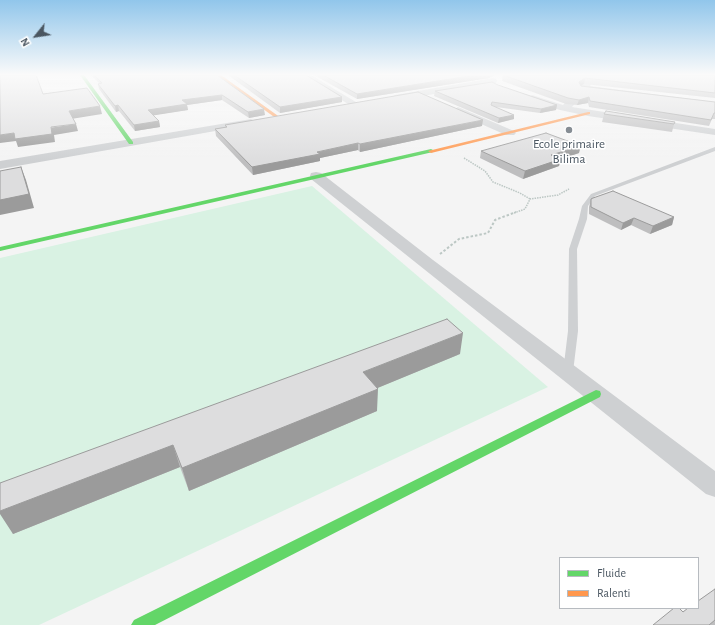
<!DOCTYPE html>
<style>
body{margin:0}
#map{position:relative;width:715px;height:625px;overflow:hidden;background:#f4f4f4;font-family:"Alegreya Sans",sans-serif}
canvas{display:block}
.legend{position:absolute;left:559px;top:557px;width:140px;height:52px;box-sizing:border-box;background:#fff;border:1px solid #b7bbc0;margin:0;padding:5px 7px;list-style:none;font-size:12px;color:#4a5661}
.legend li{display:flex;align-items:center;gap:8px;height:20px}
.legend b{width:20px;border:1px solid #b7bbc0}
.north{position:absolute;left:16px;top:16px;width:40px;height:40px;-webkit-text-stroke:3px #fff;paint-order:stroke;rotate:240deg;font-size:11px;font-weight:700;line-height:16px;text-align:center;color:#4a5661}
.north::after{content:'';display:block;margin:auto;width:14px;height:18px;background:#4a5661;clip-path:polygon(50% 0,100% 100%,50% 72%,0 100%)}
</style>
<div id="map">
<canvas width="715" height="625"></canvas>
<ul class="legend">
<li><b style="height:5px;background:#63d668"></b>Fluide</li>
<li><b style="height:5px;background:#ff974d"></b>Ralenti</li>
</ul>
<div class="north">N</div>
</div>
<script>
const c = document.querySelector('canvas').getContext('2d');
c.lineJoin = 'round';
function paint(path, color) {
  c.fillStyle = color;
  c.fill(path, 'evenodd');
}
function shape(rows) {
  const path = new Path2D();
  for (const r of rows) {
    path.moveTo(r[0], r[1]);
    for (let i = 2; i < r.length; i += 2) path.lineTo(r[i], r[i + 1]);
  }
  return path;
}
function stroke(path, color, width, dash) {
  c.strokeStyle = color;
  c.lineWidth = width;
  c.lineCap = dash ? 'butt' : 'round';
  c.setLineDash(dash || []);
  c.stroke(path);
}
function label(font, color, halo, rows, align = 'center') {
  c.font = font + ' "Alegreya Sans",sans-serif';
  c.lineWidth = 3;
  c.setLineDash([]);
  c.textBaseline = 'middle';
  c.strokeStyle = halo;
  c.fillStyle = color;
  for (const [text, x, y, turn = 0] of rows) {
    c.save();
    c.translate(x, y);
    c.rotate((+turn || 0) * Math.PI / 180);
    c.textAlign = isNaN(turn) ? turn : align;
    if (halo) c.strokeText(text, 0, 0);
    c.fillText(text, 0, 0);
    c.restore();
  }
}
paint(shape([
 [312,186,548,387,39,625,0,625,0,258]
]), '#d9f2e3');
stroke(shape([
 [464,158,485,171,493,182,520,193,530,199],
 [514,213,525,209,530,199,558,195,569,189]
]), '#bcc7c4', 1.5, [1.5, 1]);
stroke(shape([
 [440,254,459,239,488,233,495,220,516,212]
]), '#bcc7c4', 2, [2.5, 2]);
paint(shape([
 [715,147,715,151,595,196,588,206,587,219,577,249,578,331,573,372,572,374,564,374,563,372,568,331,569,249,579,219,582,206,591,194,715,147]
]), '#ced0d2');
paint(shape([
 [301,75,311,75,361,105,356,108,353,107,301,75],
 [590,75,599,75,572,107,715,129,715,135,588,116,560,110,529,100,527,98,532,95,563,105,590,75],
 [493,78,496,79,497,81,496,83,395,101,390,98,395,95,493,78],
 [458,107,514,131,516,133,514,135,506,135,454,112,453,110,458,107],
 [251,119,256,122,255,124,0,169,0,161,251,119],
 [316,172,321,173,433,260,715,471,715,497,706,494,311,179,310,176,311,173,316,172]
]), '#ced0d2');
paint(shape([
 [80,75,84,75,133,142,133,144,129,144,80,75],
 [431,149,433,150,433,152,0,251,0,247,431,149],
 [596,390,600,391,601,394,600,397,155,625,131,625,134,620,596,390]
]), '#63d668');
paint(shape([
 [216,75,221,75,281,118,277,119,216,75],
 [588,112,590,112,590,114,431,153,428,151,588,112]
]), '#ff974d');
paint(shape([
 [91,75,217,75,265,115,249,118,222,100,187,105,188,110,153,115,159,121,160,127,135,131,119,111,116,112,99,89,98,84,99,83],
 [228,75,306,75,342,97,342,102,280,113],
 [314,75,494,75,489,78,357,99],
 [503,75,715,75,715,98,584,84,581,85,715,102,715,119,712,119,709,126,589,107,588,103,577,105,566,104,502,81],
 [498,85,557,105,556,110,540,113,496,107,514,119,498,123,434,96,435,91],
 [604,114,674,124,672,132,602,122],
 [225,125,482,126,360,152,358,150,320,158,320,161,253,175,216,136,215,129,225,127],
 [481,151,579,153,561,159,559,166,523,179,480,158],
 [591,199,674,217,672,225,650,234,631,225,621,230,589,214,589,207],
 [460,354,377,388,377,411,189,491,180,467,13,534,0,483],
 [715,589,715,625,653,625,683,612]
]), '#bebebf');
paint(shape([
 [475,75,494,75,489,78,357,99,357,94],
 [585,78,584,84,578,87,579,82],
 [222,95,222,100,187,105,188,110,150,116,148,110,182,100],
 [342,97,342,102,280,113,280,107],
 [589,97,588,103,577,105,579,100],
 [118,105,119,111,116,112,115,106],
 [557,105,556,110,540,113,541,109],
 [100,106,102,114,71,119,69,111],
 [264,109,265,115,249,118,248,112],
 [514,115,514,119,498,123,499,118],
 [483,120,482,126,360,152,360,144],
 [159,121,160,127,135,131,134,125],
 [76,124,78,131,54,135,55,142,18,147,16,141,0,143,0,135],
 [358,143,358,150,320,158,320,161,253,175,252,167],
 [581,146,579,153,561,159,559,166,523,179,525,171,551,155],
 [21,167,26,180,34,208,0,215,0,200],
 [674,217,672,225,650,234,653,226],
 [634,218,631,225,621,230,623,223],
 [463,333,460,354,363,394,363,372],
 [378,389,377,411,189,491,182,468],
 [173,445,180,467,13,534,0,514,0,511]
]), '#9b9b9b');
const building = shape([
 [0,75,36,75,43,94,87,88,100,106,69,111,76,124,51,127,52,134,15,139,14,133,0,135,0,75],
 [94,75,217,75,264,109,248,112,222,95,182,100,187,104,148,110,159,121,134,125,118,105,115,106,98,84,102,83,94,75],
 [234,75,306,75,342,97,280,107,234,75],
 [323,75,475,75,357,94,323,75],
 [503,75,715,75,715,93,585,78,579,82,581,86,715,102,715,113,714,113,711,120,590,101,589,97,579,100,568,98,503,75],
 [492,82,498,85,557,105,541,109,492,102,491,105,514,115,499,118,435,91,492,82],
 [418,92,483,120,360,144,358,143,317,152,320,154,252,167,215,129,227,127,225,125,418,92],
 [606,111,675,122,674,124,604,114,606,111],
 [546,133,581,146,551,155,561,159,525,171,481,151,546,133],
 [21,167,29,194,0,200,0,171,21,167],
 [613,191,674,217,653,226,634,218,623,223,591,207,591,199,593,198,613,191],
 [447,319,463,333,363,372,378,389,182,468,173,445,0,511,0,483,447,319],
 [715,589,715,620,709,625,653,625,674,608,679,608,683,612,688,608,698,608,698,601,715,589]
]);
paint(building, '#ddddde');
stroke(building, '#9b9b9b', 1);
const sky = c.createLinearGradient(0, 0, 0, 162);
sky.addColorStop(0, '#91c6eb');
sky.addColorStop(0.46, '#fafafa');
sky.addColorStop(1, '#fafafa00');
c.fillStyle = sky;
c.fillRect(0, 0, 715, 162);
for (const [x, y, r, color] of [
 [569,130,4,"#868d94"]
]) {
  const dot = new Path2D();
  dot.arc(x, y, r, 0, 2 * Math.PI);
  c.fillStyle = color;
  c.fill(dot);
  stroke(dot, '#fff', 1.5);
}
label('13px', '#4a5661', '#fff', [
 ["Ecole primaire",569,144],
 ["Bilima",569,159]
]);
</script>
